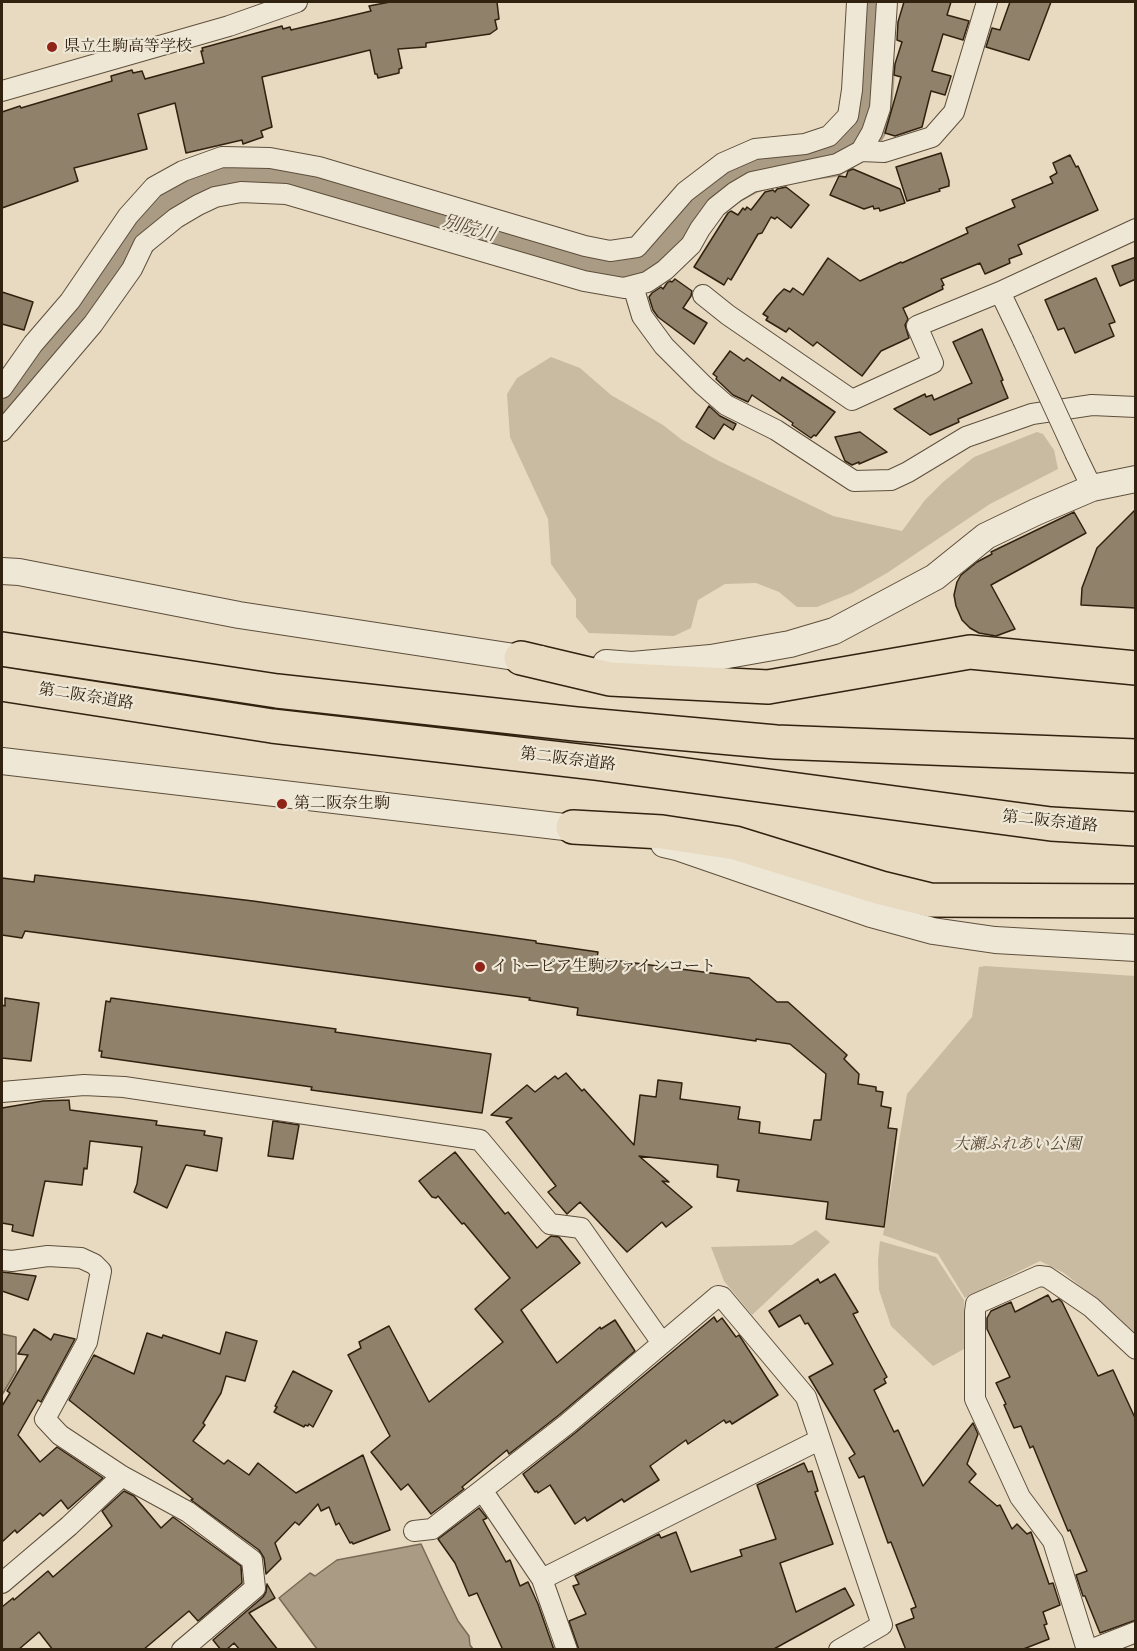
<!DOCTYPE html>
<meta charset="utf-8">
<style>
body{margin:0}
#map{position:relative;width:1137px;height:1651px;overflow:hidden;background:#e7dac0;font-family:"IM FELL Great Primer",serif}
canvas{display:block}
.frame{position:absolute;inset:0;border:3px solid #31210f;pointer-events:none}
</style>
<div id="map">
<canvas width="1137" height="1651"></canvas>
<div class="frame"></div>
</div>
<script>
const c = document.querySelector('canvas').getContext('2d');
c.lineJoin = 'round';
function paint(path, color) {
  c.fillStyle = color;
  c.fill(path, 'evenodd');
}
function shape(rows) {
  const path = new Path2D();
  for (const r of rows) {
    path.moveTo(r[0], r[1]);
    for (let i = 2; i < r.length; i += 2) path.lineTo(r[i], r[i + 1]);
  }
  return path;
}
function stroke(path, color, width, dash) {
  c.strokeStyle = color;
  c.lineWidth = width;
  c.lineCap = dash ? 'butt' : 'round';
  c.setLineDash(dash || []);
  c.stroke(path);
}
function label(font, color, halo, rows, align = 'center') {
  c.font = font + ' "IM FELL Great Primer","Noto Serif JP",serif';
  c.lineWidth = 4.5;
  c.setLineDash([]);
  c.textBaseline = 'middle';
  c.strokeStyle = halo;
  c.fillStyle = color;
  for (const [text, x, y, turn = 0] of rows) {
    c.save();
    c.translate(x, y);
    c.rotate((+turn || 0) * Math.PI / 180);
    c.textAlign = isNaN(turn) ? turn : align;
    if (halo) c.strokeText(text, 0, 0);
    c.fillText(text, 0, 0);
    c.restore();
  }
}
paint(shape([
 [551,357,580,368,611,395,663,425,682,440,717,460,833,516,860,522,902,531,925,500,943,482,974,457,1037,432,1043,434,1054,450,1058,469,990,504,887,573,852,593,817,607,797,607,779,592,756,583,725,584,698,600,691,628,674,636,589,633,576,617,576,599,551,564,548,519,510,437,507,394,517,378],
 [985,966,1135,976,1135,1335,1099,1301,1064,1273,1040,1261,965,1298,938,1254,883,1235,907,1094,972,1017,979,967],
 [816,1230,830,1242,752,1315,724,1281,711,1247,792,1245],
 [880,1241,936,1257,964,1300,964,1349,933,1366,891,1326,879,1290,878,1260]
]), '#c8bba2');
const water = shape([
 [2,1334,16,1337,16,1371,2,1395,2,1334],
 [421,1544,443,1591,458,1621,469,1636,470,1645,473,1649,317,1649,279,1598,310,1573,315,1576,337,1560,421,1544]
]);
paint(water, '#a99b84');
stroke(water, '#796a55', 1.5);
stroke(shape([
 [2,412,83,313,112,268,137,235,165,206,199,182,227,176,256,175,322,186,624,274,662,256,690,220,708,194,748,172,779,162,831,155,858,138,869,118,872,77,871,29,874,2]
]), '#a99b84', 45);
const building = shape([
 [390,2,497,2,499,19,495,20,497,29,490,34,426,43,426,47,398,49,402,68,399,69,399,73,378,78,377,74,375,74,370,50,262,77,272,127,261,131,263,137,243,144,242,140,186,153,175,103,138,114,147,149,74,168,78,181,2,208,2,112,20,106,21,108,112,81,111,76,132,70,133,73,142,71,145,79,204,63,201,51,203,51,202,48,282,26,283,29,290,27,291,30,371,11,369,6,390,2],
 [904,2,951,2,947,15,969,21,963,40,943,34,932,71,951,76,945,95,931,91,922,127,895,136,885,133,901,77,894,75,895,64,902,42,897,40,898,22,904,2],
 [1010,2,1051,2,1029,60,986,47,992,28,1000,30,1010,2],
 [941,153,949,181,949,186,939,189,940,191,907,201,896,167,941,153],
 [1070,155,1076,167,1078,166,1098,210,1018,245,1022,254,1009,259,1010,263,985,274,980,263,941,279,944,285,942,286,943,289,903,308,908,319,905,325,909,338,881,351,862,376,817,342,813,346,789,328,786,332,766,320,768,317,763,314,777,296,784,289,790,292,793,288,803,295,828,258,860,281,901,262,902,263,968,233,966,228,1015,207,1012,200,1053,183,1050,177,1057,173,1053,163,1070,155],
 [853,169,900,189,905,203,880,211,879,208,874,209,873,206,864,209,830,195,839,176,846,177,848,171,853,169],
 [786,187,809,205,791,228,777,217,775,219,771,217,762,233,758,234,731,280,728,278,724,285,694,267,728,213,731,211,738,215,743,208,745,210,747,207,751,210,765,192,773,190,775,192,777,189,786,187],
 [1136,257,1136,279,1120,286,1112,266,1136,257],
 [1096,278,1115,322,1109,324,1114,336,1075,353,1064,328,1058,330,1045,300,1096,278],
 [675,279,692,291,691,296,683,308,707,323,694,344,658,317,653,310,649,297,652,293,661,287,663,289,667,283,670,281,672,282,675,279],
 [2,292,33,302,24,330,2,324,2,292],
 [982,329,1003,380,1001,381,1008,398,958,419,959,422,930,435,894,409,925,394,926,397,932,395,934,400,972,383,953,342,982,329],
 [730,351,744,361,747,358,780,381,782,377,835,412,816,436,814,435,811,438,792,425,793,423,752,395,748,402,733,395,716,379,717,377,713,374,730,351],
 [709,406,720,416,736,424,733,430,724,424,714,439,696,427,709,406],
 [860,432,887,452,859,464,859,462,852,465,845,461,835,437,860,432],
 [1136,509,1136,608,1081,605,1082,588,1097,548,1136,509],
 [1074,512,1086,533,991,585,1015,629,996,636,979,633,970,628,962,620,956,606,954,595,957,582,961,575,977,562,992,554,991,552,1074,512],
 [35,875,253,901,536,941,536,943,598,952,597,958,749,978,777,1002,788,1002,847,1055,844,1059,859,1074,858,1084,876,1087,876,1091,883,1092,881,1106,891,1108,888,1128,897,1129,884,1227,826,1219,828,1202,737,1191,739,1180,717,1177,718,1165,639,1156,669,1182,662,1181,692,1207,666,1227,662,1222,627,1252,580,1202,567,1214,548,1192,556,1186,506,1122,512,1118,491,1115,527,1085,535,1092,555,1076,558,1079,566,1073,582,1091,584,1089,634,1145,640,1095,656,1097,658,1080,682,1083,680,1099,740,1107,738,1119,760,1122,759,1133,811,1140,814,1120,821,1120,826,1074,790,1044,756,1039,756,1041,577,1015,578,1008,529,1000,530,998,25,931,22,938,2,935,2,878,34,882,35,875],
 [5,998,39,1003,31,1061,2,1058,2,1005,5,1006,5,998],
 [111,998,336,1029,335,1032,491,1054,482,1113,311,1090,312,1087,101,1057,102,1051,99,1051,106,1001,110,1002,111,998],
 [69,1100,70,1110,157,1121,156,1125,205,1131,204,1135,222,1138,217,1171,186,1165,167,1208,134,1192,137,1184,142,1147,90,1141,87,1169,84,1168,82,1185,45,1181,33,1236,12,1231,13,1225,2,1223,2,1108,43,1101,69,1100],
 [273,1121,299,1125,293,1159,268,1156,273,1121],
 [455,1152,505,1214,508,1212,537,1248,551,1236,559,1237,580,1263,521,1310,557,1363,600,1327,601,1329,615,1320,635,1351,559,1415,509,1454,507,1450,462,1487,464,1489,431,1514,408,1484,401,1490,371,1452,390,1436,348,1355,361,1348,359,1342,389,1326,429,1402,503,1342,475,1309,510,1278,464,1223,462,1224,438,1196,436,1198,432,1197,419,1181,455,1152],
 [2,1272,36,1276,28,1300,2,1291,2,1272],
 [835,1274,858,1312,853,1314,887,1377,884,1379,886,1383,874,1390,894,1432,898,1430,923,1486,973,1423,978,1434,967,1464,976,1474,969,1482,997,1506,1000,1505,1012,1529,1017,1524,1027,1534,1031,1532,1049,1584,1053,1583,1060,1605,1043,1612,1047,1624,1044,1625,1049,1639,1021,1650,906,1650,896,1625,914,1618,911,1609,916,1607,915,1604,891,1542,888,1543,864,1476,859,1478,849,1458,855,1454,809,1377,833,1364,808,1323,805,1324,800,1315,779,1327,769,1311,818,1279,820,1283,835,1274],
 [1048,1295,1052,1302,1059,1299,1062,1302,1098,1376,1113,1370,1136,1420,1136,1620,1100,1633,1085,1596,1083,1596,1076,1575,1087,1571,1070,1530,1068,1531,1033,1446,1030,1448,1021,1426,1014,1428,1004,1405,1006,1404,996,1383,1010,1377,987,1329,987,1318,991,1311,1011,1302,1015,1312,1048,1295],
 [714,1317,717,1322,722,1318,736,1337,739,1335,778,1395,732,1424,730,1421,726,1423,724,1420,688,1444,686,1440,650,1466,659,1480,624,1502,622,1499,587,1521,585,1517,575,1524,550,1485,538,1493,537,1491,535,1492,523,1474,575,1433,714,1317],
 [34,1329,51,1340,54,1334,75,1339,41,1402,38,1400,18,1435,40,1462,57,1447,103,1478,68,1509,61,1500,43,1516,40,1513,17,1533,15,1530,2,1542,2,1406,10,1393,7,1391,28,1355,18,1354,34,1329],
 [226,1332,257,1341,245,1381,226,1376,221,1393,203,1423,205,1425,193,1441,224,1464,228,1460,249,1475,258,1463,296,1493,363,1455,390,1530,353,1544,352,1542,350,1543,339,1523,336,1525,329,1507,321,1511,318,1504,299,1525,295,1522,275,1543,281,1559,266,1574,264,1558,259,1550,191,1500,193,1499,69,1400,94,1355,134,1374,147,1333,162,1338,163,1335,220,1354,226,1332],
 [293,1371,332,1391,313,1427,309,1424,308,1426,305,1425,304,1427,274,1412,277,1407,275,1406,293,1371],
 [804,1463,808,1472,812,1471,818,1491,815,1492,833,1544,780,1563,796,1612,845,1588,854,1605,772,1650,579,1650,569,1621,586,1614,573,1586,579,1584,575,1576,659,1534,661,1538,676,1532,691,1572,742,1556,740,1550,776,1539,757,1485,804,1463],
 [124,1491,134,1496,161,1528,173,1517,241,1566,242,1583,198,1621,189,1611,143,1650,53,1650,39,1632,18,1650,2,1650,2,1607,13,1598,14,1600,48,1571,53,1577,112,1526,102,1511,124,1491],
 [479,1508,487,1518,483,1520,506,1562,510,1560,520,1586,528,1582,538,1604,554,1650,501,1650,502,1648,477,1593,469,1596,455,1563,438,1539,479,1508],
 [267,1584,275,1598,249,1613,278,1650,240,1650,234,1643,226,1650,221,1650,213,1640,263,1597,266,1592,267,1584]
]);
paint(building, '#90816b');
stroke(building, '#31210f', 1.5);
const minor = shape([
 [2,91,229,26,297,2],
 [861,151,884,152,932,137,954,112,987,2],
 [633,286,642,316,664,346,703,385,726,405,776,430,854,481,891,480,908,472,966,437,1032,414,1092,405,1136,407],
 [1000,292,1023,340],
 [703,295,728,315,852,400,933,363,917,326,1000,292,1136,229],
 [2,388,33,344,70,301,128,216,154,187,183,171,222,157,270,158,319,167,585,246,610,251,637,247,685,192,723,163,755,149,805,144,829,136,848,116,852,90,857,2],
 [2,431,93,324,132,269,144,244,176,218,198,205,215,197,241,192,286,194,584,281,624,288,647,282,665,270,691,245,700,229,716,207,735,192,752,182,837,164,861,151,872,132,880,108,887,2],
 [1076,455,1092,488],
 [2,1092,84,1085,124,1087,480,1140,550,1224,581,1228,662,1343],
 [2,1260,12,1261,48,1256,81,1258,94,1264,101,1271,87,1342,45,1419,60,1435,122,1476,188,1512,252,1560,255,1588,182,1650],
 [482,1490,542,1579,567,1650],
 [414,1531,432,1529,567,1424,718,1296,722,1297,806,1397,882,1625,839,1650],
 [542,1579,819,1440],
 [2,1583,69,1526,122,1476],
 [1087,1650,1053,1541,1020,1497,975,1399,975,1312,976,1304,1039,1276,1047,1277,1091,1307,1136,1349],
 [1090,1650,1136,1632]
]);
const tertiary = shape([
 [2,571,19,572,239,615,521,658,540,659],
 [606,663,632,665,711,658,790,644,834,631,935,577,986,536,1036,512,1092,488,1136,479],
 [2,761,590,830],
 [664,844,677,847,871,914,933,931,995,940,1136,948]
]);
const motorway = shape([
 [2,649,277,691,576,724,776,742,1136,756],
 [521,658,610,679,768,687,970,652,1136,668],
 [2,684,272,726,596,763,1051,824,1136,829],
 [573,827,662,832,735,843,881,888,930,900,1136,901]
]);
stroke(minor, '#5e4f3b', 22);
stroke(tertiary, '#5e4f3b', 28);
stroke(motorway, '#31210f', 36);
stroke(minor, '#efe7d6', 20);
stroke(tertiary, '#efe7d6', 26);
stroke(motorway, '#e7dac0', 33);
const minorBridge = shape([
 [1023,340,1076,455]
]);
stroke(minorBridge, '#5e4f3b', 22, []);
stroke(minorBridge, '#efe7d6', 20);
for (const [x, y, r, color] of [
 [52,47,6,"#8f2418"],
 [282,804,6,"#8f2418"],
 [480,967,6,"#8f2418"]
]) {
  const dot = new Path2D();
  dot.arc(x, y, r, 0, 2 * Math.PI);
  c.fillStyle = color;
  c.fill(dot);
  stroke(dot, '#efe7d6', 2);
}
label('16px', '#31210f', '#efe7d6', [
 ["県立生駒高等学校",64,47],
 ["第二阪奈生駒",294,804],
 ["イトーピア生駒ファインコート",492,967]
], 'left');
label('16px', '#31210f', '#efe7d6', [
 ["第二阪奈道路",86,697,9],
 ["第二阪奈道路",568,760,7],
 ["第二阪奈道路",1050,822,6]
]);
label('italic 16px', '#574834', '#efe7d6', [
 ["大瀬ふれあい公園",1017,1145]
]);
label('italic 18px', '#5b4c38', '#efe7d6', [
 ["別院川",469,229,16]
]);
</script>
